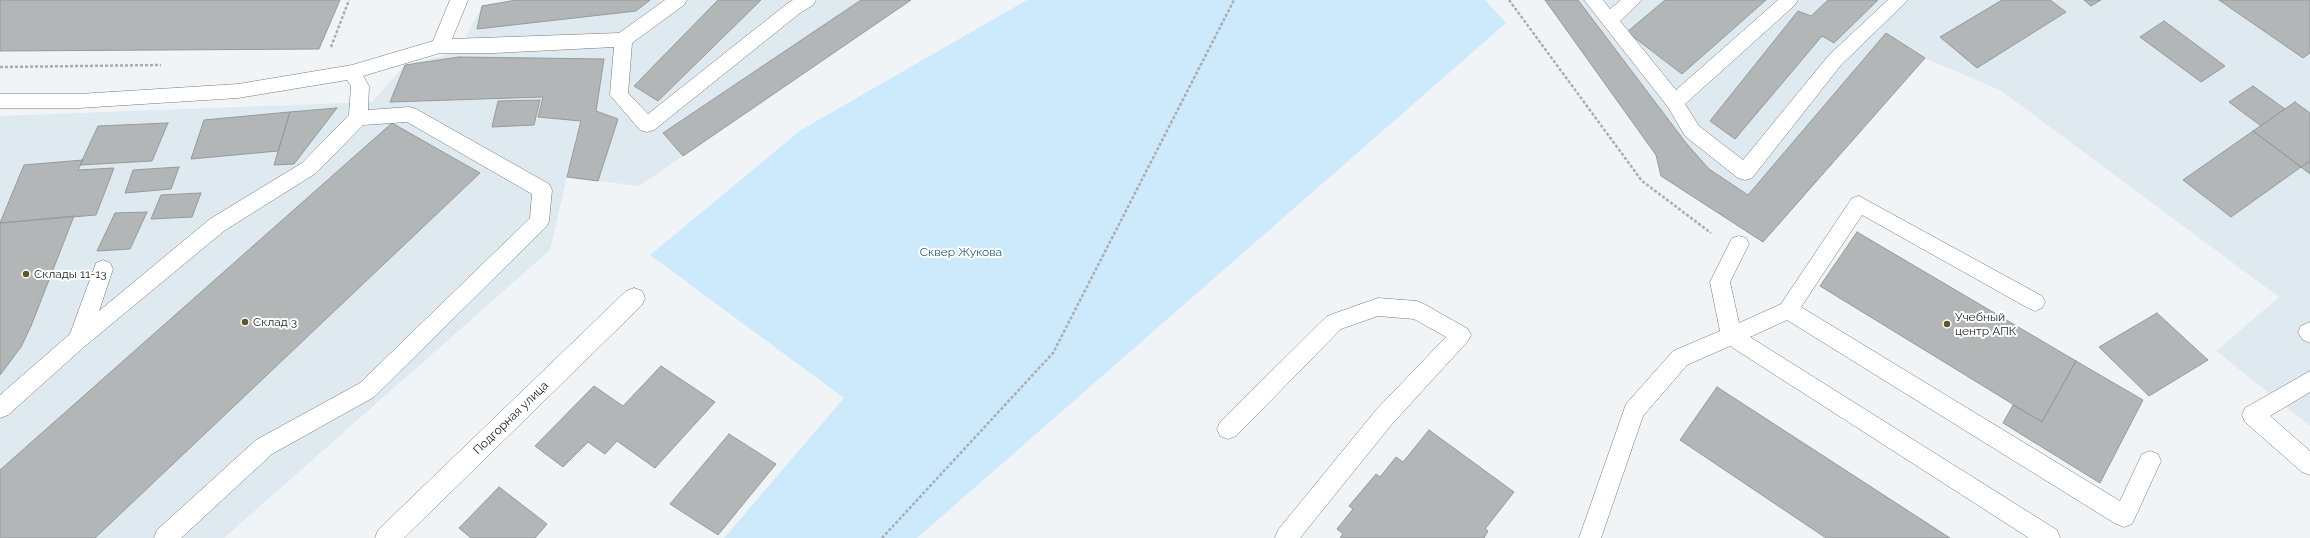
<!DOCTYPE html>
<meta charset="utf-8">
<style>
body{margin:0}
canvas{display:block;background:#f0f4f6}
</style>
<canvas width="2310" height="538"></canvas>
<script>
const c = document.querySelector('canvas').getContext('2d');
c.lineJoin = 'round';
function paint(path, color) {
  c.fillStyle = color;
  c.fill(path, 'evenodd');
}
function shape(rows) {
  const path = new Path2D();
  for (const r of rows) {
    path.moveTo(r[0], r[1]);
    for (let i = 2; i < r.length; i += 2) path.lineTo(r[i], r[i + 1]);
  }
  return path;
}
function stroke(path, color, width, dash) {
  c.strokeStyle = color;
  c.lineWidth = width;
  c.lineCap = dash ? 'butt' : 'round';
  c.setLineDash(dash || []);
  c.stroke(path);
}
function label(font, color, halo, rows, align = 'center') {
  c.font = font + ' Raleway,sans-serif';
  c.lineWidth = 4;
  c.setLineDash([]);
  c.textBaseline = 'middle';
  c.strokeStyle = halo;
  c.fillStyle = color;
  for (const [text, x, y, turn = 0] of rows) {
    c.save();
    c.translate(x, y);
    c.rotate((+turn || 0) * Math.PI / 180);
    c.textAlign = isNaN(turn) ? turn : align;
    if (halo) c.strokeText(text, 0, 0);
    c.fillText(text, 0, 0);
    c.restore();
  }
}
paint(shape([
 [516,0,911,0,639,186,567,177,550,250,224,538,0,538,0,116,372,102,405,65,458,52,482,6],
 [1545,0,2310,0,2310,426,2216,351,2279,297,2000,90,1925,58,1763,242,1661,176,1656,155]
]), '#dee9f0');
paint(shape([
 [1027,0,1485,0,1506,23,917,538,724,538,844,398,650,255,801,130]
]), '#cceafc');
const building = shape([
 [0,0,340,0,319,49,0,51,0,0],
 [516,0,650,0,636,11,477,29,482,6,516,0],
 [718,0,761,0,658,101,634,86,718,0],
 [861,0,911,0,683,156,663,133,861,0],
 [1545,0,1578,0,1686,143,1709,169,1748,195,1886,33,1925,58,1763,242,1661,176,1656,155,1545,0],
 [1665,0,1766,0,1682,74,1627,32,1665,0],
 [1828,0,1878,0,1834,43,1822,36,1735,139,1710,121,1798,11,1811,16,1828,0],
 [2002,0,2050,0,2066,12,1977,68,1940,37,2002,0],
 [2084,0,2101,0,2091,6,2084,0],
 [2219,0,2310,0,2310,53,2303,58,2219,0],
 [2164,21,2225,66,2201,82,2140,37,2164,21],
 [459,57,604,59,596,111,618,119,598,181,567,177,581,121,538,117,543,97,390,102,405,65,459,57],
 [2253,86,2285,109,2261,126,2229,102,2253,86],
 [540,100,534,125,492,127,498,101,540,100],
 [2295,102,2310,113,2310,161,2301,167,2253,131,2295,102],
 [337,108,294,164,274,165,290,112,337,108],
 [290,112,278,151,191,159,204,120,290,112],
 [168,123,152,161,80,165,98,126,168,123],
 [392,123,480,173,95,538,0,538,0,470,392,123],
 [2253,131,2301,167,2231,217,2183,180,2253,131],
 [83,160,78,170,114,168,96,215,0,223,24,165,83,160],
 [2310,161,2310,174,2301,167,2310,161],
 [179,167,171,189,125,193,133,170,179,167],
 [201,193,192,217,151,219,161,195,201,193],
 [147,212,130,249,97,251,115,213,147,212],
 [74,216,31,326,21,347,0,375,0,223,74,216],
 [1857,232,2076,361,2042,422,1820,286,1857,232],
 [2157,313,2208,360,2149,396,2099,347,2157,313],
 [2076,361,2143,400,2100,483,2003,423,2013,405,2042,422,2076,361],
 [661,366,715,402,655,468,617,441,605,454,588,442,563,467,535,446,594,386,623,406,661,366],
 [1717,387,1950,538,1826,538,1680,440,1717,387],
 [1429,430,1514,492,1485,529,1488,531,1484,538,1340,538,1343,534,1337,529,1353,509,1349,506,1376,474,1380,477,1396,457,1403,462,1429,430],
 [729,434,776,464,718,535,670,504,729,434],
 [499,487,547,524,535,538,471,538,459,528,499,487]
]);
paint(building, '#b2b6b7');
stroke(building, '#969a9b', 1);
const service = shape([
 [450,0,468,0,452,39,619,33,665,0,687,0,684,5,632,43,628,93,648,114,788,3,793,0,816,0,813,5,800,13,654,130,647,132,640,130,610,95,614,47,494,53,440,53,363,76,369,86,368,110,409,107,416,109,549,184,552,190,549,221,546,227,374,397,272,454,181,538,154,538,157,530,256,440,360,383,530,218,532,194,407,122,363,125,316,173,224,231,85,346,8,415,0,418,0,395,70,334,96,263,103,260,110,263,113,269,99,311,210,219,302,163,349,115,351,86,347,80,238,98,79,108,0,108,0,94,79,94,238,84,352,65,433,41,450,0],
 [1584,0,1603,0,1610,9,1621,0,1642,0,1620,21,1676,90,1778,0,1798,0,1795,5,1685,104,1699,126,1743,160,1829,55,1888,0,1908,0,1841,65,1752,178,1745,180,1738,178,1685,136,1668,107,1584,0],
 [1859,196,2042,296,2045,302,2042,308,2035,311,2028,308,1862,215,1801,307,2120,501,2142,454,2150,451,2158,454,2161,461,2132,524,2124,527,2116,524,1787,320,1750,337,2057,530,2060,538,2029,538,1730,346,1687,365,1643,416,1601,538,1579,538,1626,404,1673,351,1720,331,1710,282,1732,238,1739,236,1746,238,1749,244,1730,282,1739,323,1781,304,1852,198,1859,196],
 [1378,298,1417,301,1424,304,1468,329,1471,335,1468,341,1392,424,1300,538,1275,538,1278,530,1376,410,1446,337,1414,319,1378,316,1341,329,1236,436,1228,439,1220,436,1217,429,1220,422,1327,316,1378,298],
 [2310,322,2310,343,2303,340,2298,332,2301,326,2310,322],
 [2310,371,2310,392,2270,416,2310,451,2310,475,2302,472,2245,422,2242,415,2245,408,2310,371]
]);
const minor = shape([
 [634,288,642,291,645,298,642,305,404,538,375,538,378,530,626,291,634,288]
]);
stroke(service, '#777a7c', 1);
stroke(minor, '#777a7c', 1);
stroke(shape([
 [1509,0,1642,181,1711,233],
 [331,47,349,0],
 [0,67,161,65],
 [882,538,1053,353,1234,0]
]), '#aaadaf', 2.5, [3, 2]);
paint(service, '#fff');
paint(minor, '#fff');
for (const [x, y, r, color] of [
 [26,274,4,"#5d5925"],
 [245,322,4,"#5d5925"],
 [1947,324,4,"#5d5925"]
]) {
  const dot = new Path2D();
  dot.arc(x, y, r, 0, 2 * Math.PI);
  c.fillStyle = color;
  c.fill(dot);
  stroke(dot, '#fff', 1.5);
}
label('12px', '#225d7a', '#fff', [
 ["Сквер Жукова",961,252]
]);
label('12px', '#1f2021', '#fff', [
 ["Склады 11-13",34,274],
 ["Учебный",1955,317],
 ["центр АПК",1955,331],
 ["Склад 3",253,322]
], 'left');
label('12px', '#1f2021', '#fff', [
 ["Подгорная улица",511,418,-44]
]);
</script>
